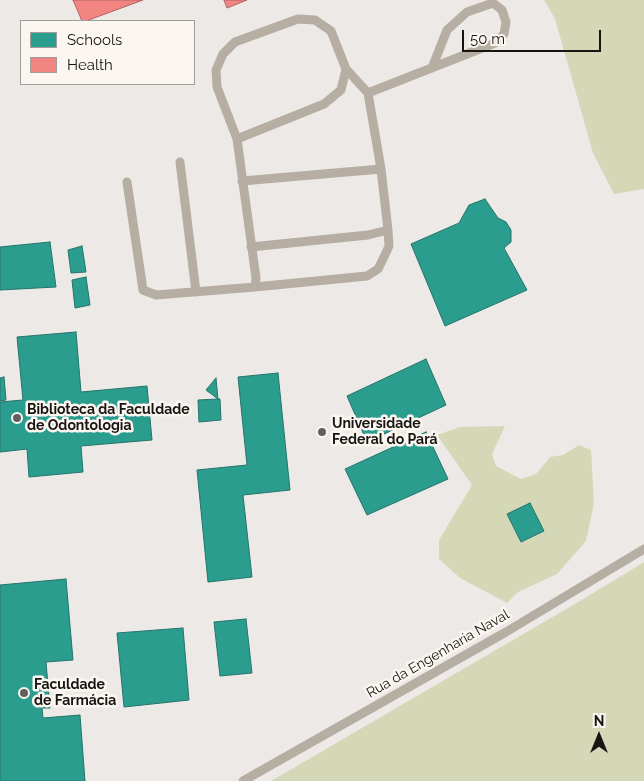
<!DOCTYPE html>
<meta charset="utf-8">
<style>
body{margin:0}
#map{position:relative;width:644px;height:781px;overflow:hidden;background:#ece9e7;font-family:Raleway,sans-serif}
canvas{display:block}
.legend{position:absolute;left:20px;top:20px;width:175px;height:65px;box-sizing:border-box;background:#fcf6f1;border:1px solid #a09c98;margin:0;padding:6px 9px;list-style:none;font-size:15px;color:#171513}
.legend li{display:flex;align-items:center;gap:10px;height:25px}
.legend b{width:25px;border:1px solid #a09c98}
.north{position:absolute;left:574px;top:711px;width:50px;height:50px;-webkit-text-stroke:4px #fcf6f1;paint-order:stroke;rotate:0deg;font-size:14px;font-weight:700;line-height:20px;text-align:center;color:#171513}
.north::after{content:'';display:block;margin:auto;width:18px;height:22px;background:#171513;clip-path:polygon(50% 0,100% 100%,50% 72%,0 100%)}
.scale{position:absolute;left:462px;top:30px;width:139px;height:22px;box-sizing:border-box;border:2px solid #171513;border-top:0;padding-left:6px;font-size:15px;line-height:18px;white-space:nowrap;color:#171513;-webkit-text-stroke:4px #fcf6f1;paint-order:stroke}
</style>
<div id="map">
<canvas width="644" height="781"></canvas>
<ul class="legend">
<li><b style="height:14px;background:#2a9d8f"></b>Schools</li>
<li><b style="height:14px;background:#f28482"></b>Health</li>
</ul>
<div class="north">N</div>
<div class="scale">50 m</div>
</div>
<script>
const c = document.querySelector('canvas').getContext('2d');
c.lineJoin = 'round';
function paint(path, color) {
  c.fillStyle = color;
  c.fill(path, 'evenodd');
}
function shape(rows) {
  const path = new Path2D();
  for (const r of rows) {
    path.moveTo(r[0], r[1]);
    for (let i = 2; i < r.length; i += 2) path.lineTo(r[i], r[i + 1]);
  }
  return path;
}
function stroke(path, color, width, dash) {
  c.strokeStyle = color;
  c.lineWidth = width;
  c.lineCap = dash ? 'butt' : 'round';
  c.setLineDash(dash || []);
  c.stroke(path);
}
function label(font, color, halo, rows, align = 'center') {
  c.font = font + ' Raleway,sans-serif';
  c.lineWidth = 5;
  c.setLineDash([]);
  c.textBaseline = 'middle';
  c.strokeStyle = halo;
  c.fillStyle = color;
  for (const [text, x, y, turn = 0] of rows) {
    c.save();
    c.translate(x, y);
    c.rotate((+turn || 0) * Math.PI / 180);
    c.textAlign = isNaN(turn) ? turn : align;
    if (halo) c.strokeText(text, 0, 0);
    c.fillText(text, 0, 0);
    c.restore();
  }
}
paint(shape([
 [544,0,644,0,644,189,614,194,593,153,555,19],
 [505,426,492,454,496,466,521,479,536,474,550,457,563,455,579,445,591,450,594,503,586,541,557,574,518,592,507,603,460,578,439,559,439,540,472,485,437,435,460,427],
 [644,562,644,781,271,781,580,601]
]), '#d5d8b7');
const schools = shape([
 [485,199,498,218,506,222,511,230,511,242,504,248,527,290,445,326,411,244,459,223,469,205,485,199],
 [50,242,56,287,0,290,0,247,50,242],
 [82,246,86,272,71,273,68,250,82,246],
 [86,277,90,305,75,308,72,280,86,277],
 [76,332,81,392,147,386,152,440,81,446,83,472,29,477,27,449,0,452,0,402,23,400,17,337,76,332],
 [426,359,446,405,367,442,347,396,426,359],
 [278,373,290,490,243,495,252,577,208,582,197,470,247,465,238,377,278,373],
 [4,377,6,400,0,401,0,378,4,377],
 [216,378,218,399,206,390,216,378],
 [218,399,220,399,221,420,199,422,198,400,218,399],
 [426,432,448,479,367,515,345,469,426,432],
 [530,503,544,531,521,542,507,514,530,503],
 [66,579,73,660,46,662,50,708,42,708,43,718,80,715,85,781,0,781,0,585,66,579],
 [246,619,252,673,220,676,214,622,246,619],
 [183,628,189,700,124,707,117,633,183,628]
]);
paint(schools, '#2a9d8f');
stroke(schools, '#24746a', 1);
const health = shape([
 [73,0,143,0,86,21,82,21,73,0],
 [224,0,247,0,227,8,224,0]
]);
paint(health, '#f28482');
stroke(health, '#b06361', 1);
stroke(shape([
 [368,93,495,43,504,34,506,22,502,10,493,3,467,12,447,30,432,68],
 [180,162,196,292],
 [242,181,381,169,368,93,346,69],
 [127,182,143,290,156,295,255,287,256,278,237,139,217,87,216,70,223,54,235,42,298,19,315,20,331,31,346,69,341,90,324,104,237,139],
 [251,247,368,235,388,230,381,169],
 [255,287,367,276,378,269,384,257,389,246,388,230],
 [243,781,506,632,644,549]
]), '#b7aea3', 9);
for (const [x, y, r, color] of [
 [17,418,5,"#625f5d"],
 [322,432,5,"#625f5d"],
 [24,693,5,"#625f5d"]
]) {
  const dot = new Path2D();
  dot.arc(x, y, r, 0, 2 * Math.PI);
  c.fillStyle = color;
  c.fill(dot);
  stroke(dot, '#fcf6f1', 2);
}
label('bold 14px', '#171513', '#fcf6f1', [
 ["Biblioteca da Faculdade",27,410],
 ["de Odontologia",27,426],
 ["Universidade",332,424],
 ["Federal do Pará",332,440],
 ["Faculdade",34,685],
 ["de Farmácia",34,701]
], 'left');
label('14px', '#171513', '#fcf6f1', [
 ["Rua da Engenharia Naval",438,654,-30]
]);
</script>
